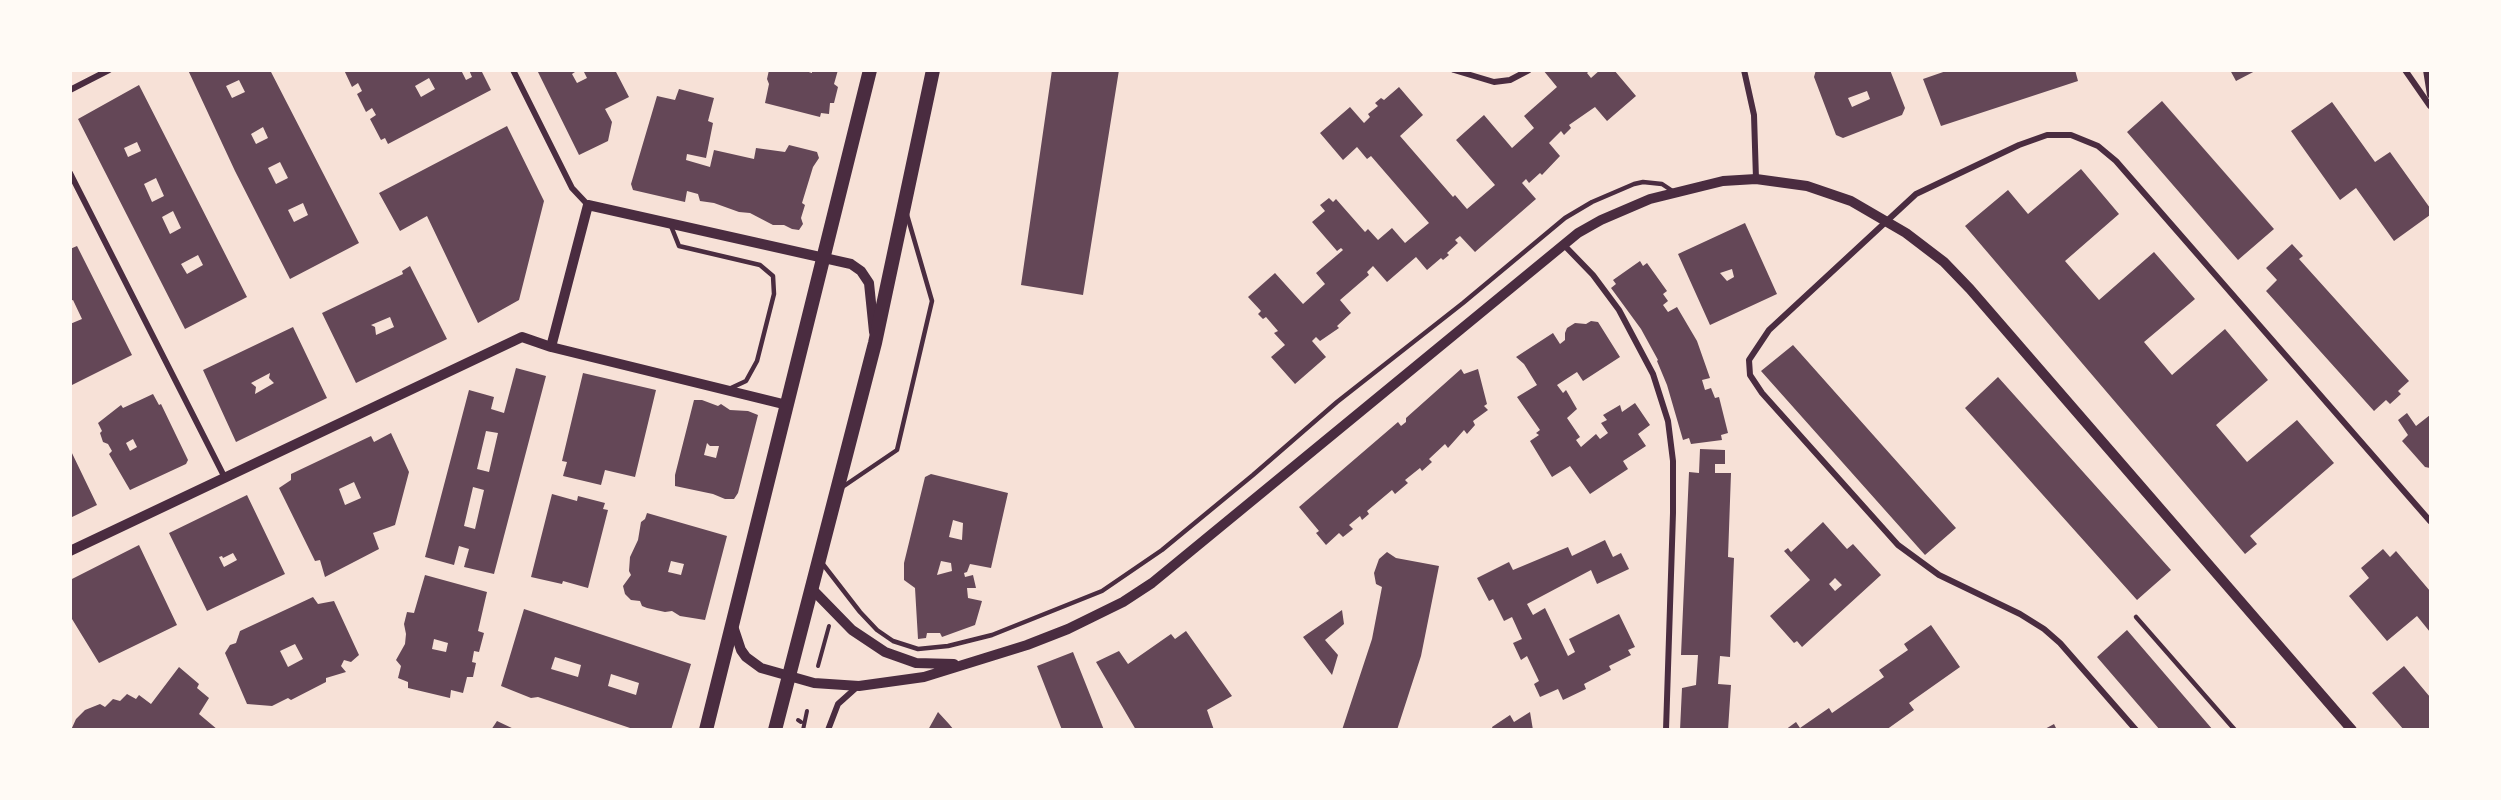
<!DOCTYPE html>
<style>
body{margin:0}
#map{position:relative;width:2501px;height:800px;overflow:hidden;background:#f7e1d7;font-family:"DM Sans",sans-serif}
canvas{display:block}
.frame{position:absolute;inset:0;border:72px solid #fffaf5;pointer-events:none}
</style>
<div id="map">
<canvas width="2501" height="800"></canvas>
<div class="frame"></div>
</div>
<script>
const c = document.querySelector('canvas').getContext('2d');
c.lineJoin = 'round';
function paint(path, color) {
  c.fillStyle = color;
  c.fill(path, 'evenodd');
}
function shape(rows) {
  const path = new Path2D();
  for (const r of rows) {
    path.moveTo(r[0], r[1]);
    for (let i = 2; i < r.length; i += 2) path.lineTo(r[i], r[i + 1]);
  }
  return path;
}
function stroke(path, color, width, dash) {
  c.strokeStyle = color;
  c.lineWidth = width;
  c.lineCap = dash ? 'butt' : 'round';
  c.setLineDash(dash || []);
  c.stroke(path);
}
paint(shape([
 [188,70,270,70,359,243,290,279,235,171],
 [239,80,245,92,232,98,226,86],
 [263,127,268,138,256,144,251,134],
 [280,162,288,178,276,184,268,168],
 [303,203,308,215,294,222,288,210],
 [344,70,461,70,466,80,472,77,469,70,481,70,491,90,388,144,385,138,381,140,370,119,376,115,372,108,366,112,357,94,362,91,358,83,352,87],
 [429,78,435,89,421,97,415,86],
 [537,70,578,70,572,74,577,83,587,78,583,70,615,70,629,97,605,109,612,122,608,141,579,155],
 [769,70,802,70,812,73,812,70,838,70,834,84,838,87,834,103,830,103,829,114,821,113,820,117,765,103,769,84,767,79],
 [1052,70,1119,70,1083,295,1021,285],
 [1543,70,1590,70,1587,73,1591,78,1600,70,1614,70,1636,96,1607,121,1595,107,1569,125,1571,128,1564,135,1561,131,1549,143,1560,156,1542,175,1540,173,1529,183,1526,179,1522,183,1536,199,1475,252,1460,236,1455,240,1458,243,1447,253,1449,255,1443,260,1441,258,1427,270,1416,257,1387,282,1373,266,1367,272,1369,275,1340,300,1351,313,1337,326,1339,328,1320,341,1316,337,1312,341,1326,357,1295,384,1271,357,1285,345,1274,333,1278,331,1266,317,1263,319,1258,314,1261,311,1248,297,1275,273,1303,304,1325,284,1316,273,1343,250,1341,248,1337,251,1312,222,1325,211,1320,205,1329,198,1333,202,1336,199,1365,232,1368,229,1378,240,1392,228,1405,243,1429,223,1371,156,1367,159,1357,147,1343,160,1320,133,1350,107,1364,123,1370,117,1368,114,1378,106,1375,103,1381,98,1384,100,1399,87,1423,115,1400,136,1453,197,1455,195,1467,209,1495,185,1456,140,1484,115,1512,148,1534,128,1524,116,1557,87],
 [1816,70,1890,70,1905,108,1902,115,1843,138,1836,135,1814,77],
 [1867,91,1870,99,1852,107,1848,98],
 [1949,70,2075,70,2078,81,1941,126,1923,79],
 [2230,70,2257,70,2236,81],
 [139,85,247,297,185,329,78,119],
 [137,142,141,151,128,157,124,148],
 [156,178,164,196,152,202,144,184],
 [173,211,181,228,170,234,162,217],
 [198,255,203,265,187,274,181,264],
 [679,89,714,98,708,121,713,123,706,158,687,154,686,160,710,167,714,150,754,159,756,148,785,152,789,145,817,152,819,158,813,167,802,203,805,205,801,218,803,224,799,230,792,229,784,225,773,225,750,213,739,212,714,203,700,201,698,194,687,191,685,202,633,190,631,184,657,96,675,100],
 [2162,101,2274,229,2238,260,2127,132],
 [2332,102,2375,162,2390,152,2430,208,2430,215,2394,241,2356,188,2340,200,2291,131],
 [507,126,544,201,519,300,478,323,427,216,400,231,379,193],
 [2081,169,2119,214,2065,261,2099,300,2154,252,2195,299,2144,342,2172,375,2225,329,2268,380,2216,425,2247,462,2297,420,2334,463,2250,536,2257,544,2245,554,1965,226,2008,190,2028,214],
 [1745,223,1777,294,1710,325,1678,254],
 [1732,269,1734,277,1727,281,1720,273],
 [2292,244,2303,256,2299,259,2409,381,2398,391,2401,394,2390,404,2386,400,2374,411,2266,291,2277,280,2266,268],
 [77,246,132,355,70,386,70,324,82,319,73,300,70,301,70,249],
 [1640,261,1643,266,1647,263,1667,291,1663,294,1668,301,1663,305,1668,312,1677,307,1697,341,1710,378,1702,380,1705,390,1711,388,1715,398,1719,397,1728,433,1721,435,1722,440,1691,444,1689,438,1683,440,1667,385,1657,361,1658,360,1641,329,1611,288,1616,284,1613,280],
 [410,266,447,339,356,383,322,313,403,274,402,271],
 [390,317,394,327,376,335,375,327,371,325],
 [1591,321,1598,322,1620,357,1583,381,1577,372,1557,385,1563,393,1566,390,1577,409,1567,418,1580,437,1576,440,1581,447,1596,434,1600,439,1608,433,1601,423,1607,420,1603,415,1620,405,1622,412,1635,403,1650,425,1638,434,1646,446,1623,461,1628,469,1590,494,1570,466,1552,477,1530,441,1539,435,1536,433,1540,430,1517,397,1537,385,1524,364,1516,357,1553,333,1560,344,1565,340,1565,333,1567,328,1575,323,1586,324],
 [293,327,327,398,236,442,203,370],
 [270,373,269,378,274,383,255,394,256,387,251,383],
 [1793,345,1956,528,1925,555,1761,371],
 [516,368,546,376,494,574,464,567,469,549,459,546,454,565,425,557,469,390,494,397,491,409,504,413],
 [486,431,498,433,489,472,477,469],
 [473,487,484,490,475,529,464,526],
 [1461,369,1464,374,1478,369,1487,404,1484,406,1488,410,1473,421,1475,425,1467,434,1464,430,1448,448,1445,444,1429,459,1432,462,1422,471,1420,468,1405,480,1408,483,1395,494,1392,490,1367,511,1369,514,1362,520,1360,516,1349,525,1353,529,1343,537,1339,533,1326,545,1316,533,1319,531,1299,507,1398,422,1401,426,1406,422,1406,418],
 [583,373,656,390,635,477,605,470,601,485,563,476,567,462,562,461],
 [1998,377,2171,570,2137,600,1965,408],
 [153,394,159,405,161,404,188,460,186,464,130,490,109,454,112,451,108,444,103,442,100,433,102,431,98,423,121,405,123,408],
 [133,439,137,447,130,451,126,443],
 [694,400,702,400,718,406,721,404,730,410,748,411,758,415,738,493,734,499,725,499,713,494,675,486,675,475],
 [707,443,710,446,719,446,716,458,704,455],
 [2407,413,2416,426,2430,415,2430,468,2425,467,2402,441,2408,435,2398,420],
 [391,433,409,472,395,525,373,533,379,549,325,577,320,560,315,561,279,488,291,480,291,474,371,436,374,442],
 [354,482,361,498,345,505,339,489],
 [70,449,97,505,70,518],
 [1700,449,1725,450,1725,464,1715,464,1715,473,1731,473,1728,557,1734,558,1730,657,1720,656,1718,684,1731,685,1728,730,1680,730,1682,688,1696,685,1698,655,1681,655,1689,472,1699,473],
 [931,474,1008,493,991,568,970,564,967,572,964,573,965,577,973,575,976,588,967,588,968,598,982,601,975,625,942,637,940,633,927,633,926,638,918,639,915,588,904,580,904,563,925,477],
 [953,520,963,523,962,540,949,537],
 [941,561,951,563,952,571,937,575],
 [552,494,577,501,578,496,605,503,603,509,608,510,588,588,563,581,562,584,531,577],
 [247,495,285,574,207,611,169,533],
 [233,553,237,560,224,567,219,557,222,556,223,558],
 [647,513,727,536,705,620,680,616,672,611,665,612,647,608,642,606,640,601,631,600,625,594,623,586,631,575,629,571,630,557,638,540,641,522,645,519],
 [671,561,684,564,681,575,668,572],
 [1823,522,1847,549,1853,544,1881,575,1802,647,1797,641,1794,643,1770,616,1810,580,1784,551,1788,548,1791,552],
 [1835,578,1842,585,1835,591,1829,584],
 [1605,540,1613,557,1621,553,1629,569,1597,584,1591,570,1527,604,1533,615,1545,608,1568,656,1575,652,1569,639,1619,614,1635,647,1628,650,1631,655,1609,666,1611,670,1584,684,1586,689,1563,700,1558,689,1540,697,1534,684,1539,681,1527,656,1521,660,1513,643,1522,639,1512,617,1504,621,1493,599,1489,601,1477,578,1509,562,1513,570,1568,547,1572,556],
 [139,545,177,625,99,663,72,619,70,580],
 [2383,549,2390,557,2396,551,2430,591,2430,632,2417,616,2387,641,2349,596,2369,578,2361,568],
 [1387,552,1396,558,1439,566,1421,656,1397,730,1342,730,1372,639,1382,587,1376,584,1374,573,1379,559],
 [425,575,487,592,478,631,484,633,479,652,474,651,472,662,476,663,473,677,467,677,463,693,451,690,450,698,408,688,408,682,398,678,401,666,396,660,405,644,406,634,404,624,407,612,414,613],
 [434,639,448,643,446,652,432,649],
 [313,597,318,604,334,601,359,655,351,662,344,660,341,666,346,672,326,678,326,682,291,700,288,698,272,706,247,704,225,653,230,645,236,643,240,631],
 [295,644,303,659,288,667,280,651],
 [524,609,691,664,671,730,636,730,538,697,531,698,501,686],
 [555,657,581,665,578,677,551,669],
 [611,674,639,683,636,695,608,686],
 [1342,610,1344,624,1325,640,1338,655,1332,675,1303,637],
 [1931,625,1960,667,1909,703,1914,710,1886,730,1785,730,1796,722,1800,728,1829,708,1832,713,1884,677,1879,670,1908,650,1904,644],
 [2127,630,2213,730,2160,730,2097,657],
 [1186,631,1232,696,1207,710,1214,730,1136,730,1096,662,1119,651,1128,664,1171,634,1175,639],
 [1073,652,1104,730,1062,730,1037,666],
 [2404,666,2430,697,2430,730,2404,730,2372,693],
 [179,667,199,684,197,688,209,698,199,714,218,730,129,730,126,728,124,730,71,730,76,719,85,710,100,704,105,707,113,699,120,701,127,694,136,699,139,695,151,704],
 [938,712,949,724,954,730,928,730],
 [1530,712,1533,730,1493,730,1492,727,1510,715,1514,722],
 [497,721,516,730,491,730],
 [2054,724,2057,730,2043,730]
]), '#644757');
stroke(shape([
 [818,666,829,626],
 [798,720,801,722],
 [803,730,807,711]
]), '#4a2c40', 4);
stroke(shape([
 [671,226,679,246,760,265,773,276,774,294,757,361,746,381,731,388],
 [841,488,897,450,932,301,907,215],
 [822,563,860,612,877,630,893,641,918,649,948,646,992,635,1102,591,1162,550,1253,475,1337,402,1463,303,1565,218,1592,202,1634,184,1643,182,1662,184,1674,192],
 [2136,617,2235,730]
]), '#4a2c40', 4.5);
stroke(shape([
 [513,70,572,188,588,205],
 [1454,70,1494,82,1510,80,1529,70],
 [1744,70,1754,115,1756,179],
 [2405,70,2430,106],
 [2426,70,2430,95],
 [70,90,109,70],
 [70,173,225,478],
 [1563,244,1593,275,1619,310,1653,374,1668,421,1673,461,1673,513,1666,730],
 [828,730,838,704,857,687],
 [2136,730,2060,643,2044,629,2020,614,1939,575,1898,545,1762,393,1750,375,1749,360,1769,330,1916,194,2019,145,2047,135,2071,135,2098,146,2116,161,2430,521]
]), '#4a2c40', 6);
stroke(shape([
 [551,347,588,205,851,264,861,271,869,283,874,332],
 [70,551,522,337,551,347,787,405],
 [812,589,852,630,885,652,916,663,954,664],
 [733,626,741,650,746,657,761,668,814,683,859,686,924,677,1027,645,1068,629,1123,602,1152,583,1578,233,1601,220,1650,199,1723,181,1756,179,1807,186,1851,201,1906,233,1944,262,1970,289,2352,730]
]), '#4a2c40', 10);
stroke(shape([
 [706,730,870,70],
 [775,730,875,343,933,70]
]), '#4a2c40', 14);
</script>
